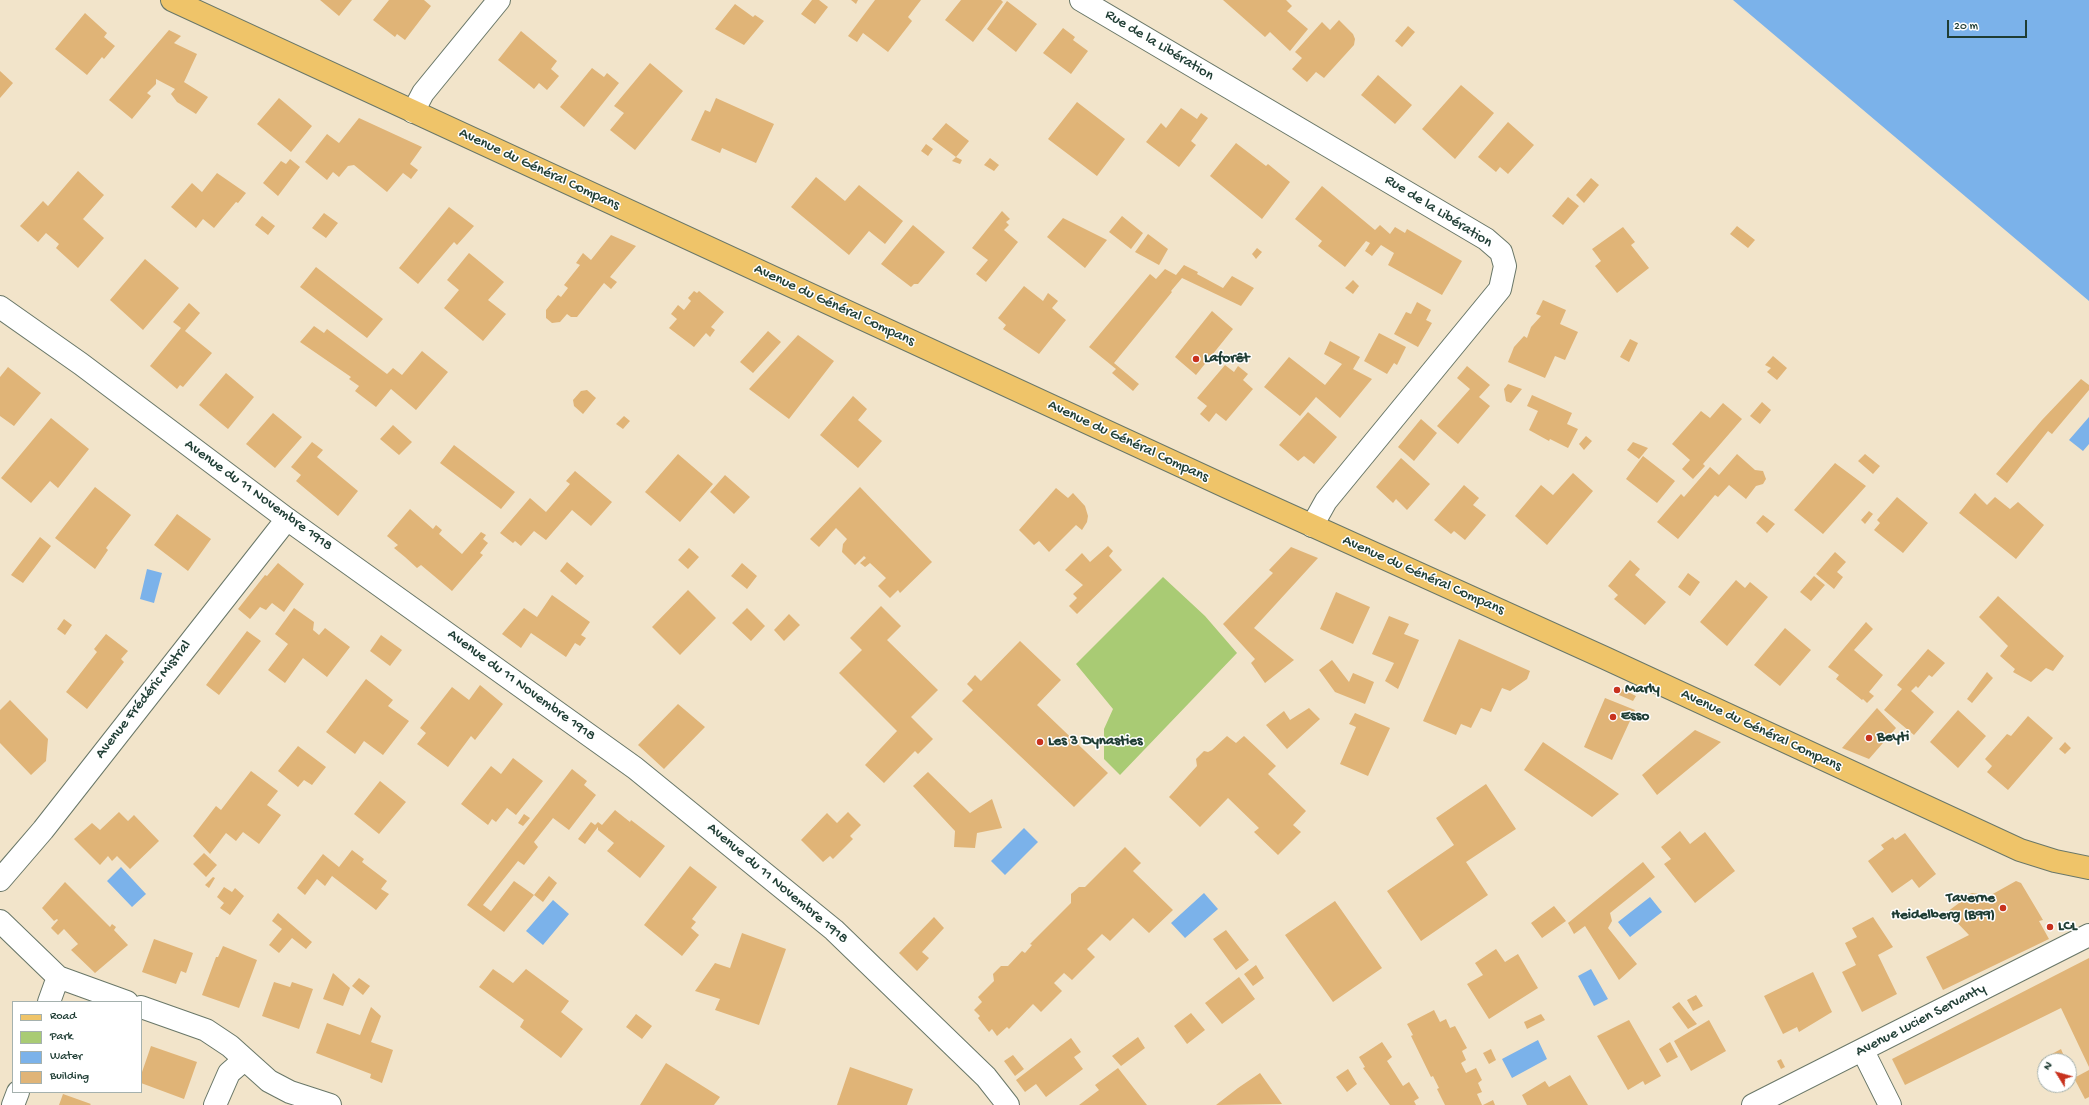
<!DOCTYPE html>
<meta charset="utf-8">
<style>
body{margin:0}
#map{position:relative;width:2089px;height:1105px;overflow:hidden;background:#f2e4ca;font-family:"Gochi Hand",sans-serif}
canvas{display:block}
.legend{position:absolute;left:12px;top:1001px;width:130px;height:92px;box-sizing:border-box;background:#fff;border:1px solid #a5b1ae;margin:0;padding:5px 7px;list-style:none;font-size:12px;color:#1f3d34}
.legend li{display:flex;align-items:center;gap:8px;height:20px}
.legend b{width:20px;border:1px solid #a5b1ae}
.north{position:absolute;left:2037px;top:1053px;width:40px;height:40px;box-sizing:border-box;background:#fff;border:1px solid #a5b1ae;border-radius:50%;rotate:307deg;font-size:11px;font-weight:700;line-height:16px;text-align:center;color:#1f3d34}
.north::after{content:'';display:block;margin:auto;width:14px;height:18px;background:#c8321e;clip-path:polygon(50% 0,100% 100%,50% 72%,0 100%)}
.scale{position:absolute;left:1947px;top:20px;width:80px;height:18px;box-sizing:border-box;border:2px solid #1f3d34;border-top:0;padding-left:5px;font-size:12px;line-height:14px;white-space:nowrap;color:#1f3d34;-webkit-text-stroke:3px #fff;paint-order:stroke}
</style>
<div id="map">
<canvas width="2089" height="1105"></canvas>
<ul class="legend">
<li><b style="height:5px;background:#efc469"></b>Road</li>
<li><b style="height:11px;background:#a9cb74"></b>Park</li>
<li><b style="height:11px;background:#7bb2ea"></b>Water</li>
<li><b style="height:11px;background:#e0b477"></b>Building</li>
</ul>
<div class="north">N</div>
<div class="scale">20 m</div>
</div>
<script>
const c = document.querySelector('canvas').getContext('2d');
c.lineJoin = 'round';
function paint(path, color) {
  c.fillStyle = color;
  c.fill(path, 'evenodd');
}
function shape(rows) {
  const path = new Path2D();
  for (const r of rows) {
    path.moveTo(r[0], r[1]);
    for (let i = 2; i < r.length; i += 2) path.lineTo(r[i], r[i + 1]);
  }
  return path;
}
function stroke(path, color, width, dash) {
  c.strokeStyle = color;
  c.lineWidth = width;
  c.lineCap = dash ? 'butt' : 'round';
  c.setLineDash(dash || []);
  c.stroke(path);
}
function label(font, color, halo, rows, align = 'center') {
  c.font = font + ' "Gochi Hand",sans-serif';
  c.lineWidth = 3;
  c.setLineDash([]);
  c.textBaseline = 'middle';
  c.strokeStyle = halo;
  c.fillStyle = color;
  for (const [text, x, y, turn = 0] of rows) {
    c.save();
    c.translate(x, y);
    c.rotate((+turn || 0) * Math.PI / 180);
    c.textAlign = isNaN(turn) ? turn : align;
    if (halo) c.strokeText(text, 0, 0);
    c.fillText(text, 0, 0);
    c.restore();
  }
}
paint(shape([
 [1163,577,1205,616,1237,653,1120,775,1104,759,1104,729,1113,709,1076,664]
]), '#a9cb74');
paint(shape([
 [1733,0,2089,0,2089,301],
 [2089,417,2089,444,2083,451,2069,440],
 [147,569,162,573,154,603,140,599],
 [1024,828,1038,842,1005,875,991,861],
 [121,867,146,894,132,907,107,881],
 [1204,893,1218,909,1185,938,1171,923],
 [1650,897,1662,912,1630,937,1618,922],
 [553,900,569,914,543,945,526,931],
 [1591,969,1608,999,1594,1006,1578,976],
 [1538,1040,1547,1059,1512,1078,1502,1059]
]), '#7bb2ea');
paint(shape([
 [320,0,352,0,339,16],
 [389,0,424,0,431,6,405,40,397,34,395,37,373,20],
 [812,0,819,0,828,7,815,24,801,14],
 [851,0,858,0,856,4],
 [875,0,921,0,908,17,912,21,888,52,863,33,857,42,848,36],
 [961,0,1001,0,1003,2,973,42,945,20],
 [1223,0,1286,0,1292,6,1287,11,1308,29,1290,51,1270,32,1265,37],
 [1007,1,1037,24,1016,52,987,29],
 [735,4,753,17,755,15,764,21,744,45,715,29],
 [85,13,107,33,104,37,115,46,104,59,102,57,87,75,55,49],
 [1339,20,1353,34,1355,39,1354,45,1324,78,1316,72,1307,82,1292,69,1302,58,1295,52,1322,22,1330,30],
 [1408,26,1415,32,1402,47,1395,41],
 [1063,28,1075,37,1073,40,1088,51,1071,74,1043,53],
 [169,30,181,36,174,43,197,54,184,82,208,97,196,114,177,102,171,94,175,89,156,79,156,84,147,93,151,96,132,119,109,100],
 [521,31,557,61,551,69,559,76,547,90,539,83,534,89,498,60],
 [650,63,683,91,635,150,610,130,624,113,614,106],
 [592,68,604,77,607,73,619,83,584,127,560,107],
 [0,71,13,83,0,98],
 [1378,75,1412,105,1395,124,1361,95],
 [1461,85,1494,113,1455,159,1422,129],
 [279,98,312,126,291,152,257,124],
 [716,98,774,124,756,163,722,148,720,153,691,140,705,110,710,112],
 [1077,102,1125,139,1097,176,1048,139],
 [1181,108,1197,119,1201,113,1208,118,1191,141,1196,145,1179,167,1146,142,1161,123,1166,128],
 [359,118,422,147,410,164,418,170,411,179,403,173,387,192,354,165,348,166,339,177,333,172,327,180,305,162,327,134,339,143],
 [1508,122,1534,145,1508,174,1500,167,1496,172,1478,157],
 [946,123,969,141,956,157,962,160,960,164,952,161,956,157,932,139],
 [1236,143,1266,166,1268,164,1290,182,1262,219,1210,176],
 [926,144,933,149,928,156,921,151],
 [990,158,999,165,994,171,984,165],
 [290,159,300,167,278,196,263,183,281,161,286,164],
 [78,171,104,195,83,219,104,238,78,268,56,248,59,244,46,233,38,242,20,226,43,201,48,206],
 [217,173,246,193,238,203,236,202,214,228,203,219,196,228,171,207,192,183,202,192],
 [816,177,845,201,859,185,903,221,885,244,869,231,849,255,791,207],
 [1591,178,1599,185,1584,203,1576,195],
 [1322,186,1375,230,1380,225,1390,234,1395,227,1405,233,1407,229,1462,261,1442,295,1388,265,1394,253,1381,245,1372,256,1365,251,1370,243,1366,241,1345,267,1318,246,1322,241,1295,219],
 [1568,197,1579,206,1563,225,1552,216],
 [449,207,474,226,457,245,454,242,418,284,399,268],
 [1002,211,1010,219,1006,222,1009,225,1004,230,1018,242,986,282,976,274,988,260,972,248],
 [324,213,338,223,326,238,312,228],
 [262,216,275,226,268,235,255,225],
 [1122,216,1143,233,1131,249,1109,232],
 [1063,218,1107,240,1085,268,1047,237],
 [913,225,945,252,918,284,914,284,911,287,881,264],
 [1737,226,1755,240,1748,248,1730,234],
 [1623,227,1635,242,1631,245,1649,268,1617,293,1595,266,1601,261,1592,249],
 [1148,234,1168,249,1159,265,1135,252],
 [611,235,636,246,610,277,617,282,611,289,604,283,577,317,571,317,567,314,560,322,552,323,546,318,546,310,558,295,561,297,568,288,564,285,580,265,576,263,583,253,591,260],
 [1257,248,1262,252,1256,259,1252,254],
 [469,253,504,282,488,300,506,314,483,341,444,308,459,290,447,280],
 [145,259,179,288,143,330,110,300],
 [1184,265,1198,272,1197,274,1223,288,1232,276,1254,288,1241,306,1182,278,1171,291,1172,292,1114,363,1139,384,1133,391,1112,373,1116,369,1089,347,1150,274,1156,279,1165,269,1176,275],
 [316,267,383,319,367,338,300,287],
 [1353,280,1359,286,1353,294,1345,288],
 [1024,286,1043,301,1048,293,1058,301,1052,308,1066,320,1039,354,1003,329,1006,325,998,318],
 [694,291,697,293,699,291,724,312,711,327,715,330,710,337,706,333,694,347,669,328,677,319,671,314,678,305,684,310,691,301,688,298],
 [1543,300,1566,310,1560,324,1578,332,1565,360,1555,356,1545,378,1508,362,1514,347,1524,336,1527,338,1531,327,1541,316,1536,314],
 [1417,302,1431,310,1426,320,1432,323,1418,347,1394,334,1406,312,1411,314],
 [189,303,200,313,185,331,212,353,183,387,180,385,177,389,150,366,181,328,173,322],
 [1212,311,1233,329,1196,375,1175,357],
 [314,326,324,333,327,329,387,374,393,368,402,375,422,351,448,372,416,410,391,389,376,407,355,391,359,386,349,379,351,377,300,342],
 [768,331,781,342,753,373,740,362],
 [1379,333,1406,347,1397,365,1394,363,1387,374,1364,361],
 [798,335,834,361,789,419,749,389],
 [1630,339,1638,343,1629,362,1620,357],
 [1330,341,1360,357,1353,369,1372,379,1340,418,1316,397,1300,416,1264,387,1289,357,1325,385,1342,364,1324,354],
 [1773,356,1787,368,1777,380,1767,372,1771,368,1765,365],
 [1225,365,1234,372,1238,366,1248,374,1243,380,1253,389,1226,421,1216,413,1209,422,1200,414,1207,406,1197,398],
 [1467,366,1490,385,1479,397,1490,406,1458,444,1437,426,1470,389,1457,378],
 [8,367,41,393,14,426,0,416,0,377],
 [226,373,254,397,228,429,199,405],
 [2081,379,2089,385,2089,390,2052,434,2048,431,2007,483,1996,474,2042,420],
 [1508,384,1522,389,1511,403,1506,401,1504,389],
 [587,390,596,398,583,414,574,406,573,400,581,391],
 [1532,395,1572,413,1567,424,1578,429,1568,448,1550,439,1549,441,1529,430,1538,411,1527,406],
 [853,396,867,409,858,420,882,441,858,468,820,435],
 [1762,402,1771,410,1760,424,1750,416],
 [1723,403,1742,419,1703,464,1705,466,1693,479,1682,469,1690,460,1672,444,1701,411,1710,418],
 [1308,412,1337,437,1314,464,1304,456,1298,461,1279,445],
 [273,413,302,437,275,468,246,444],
 [624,416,630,421,623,429,616,424],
 [51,418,89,449,58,488,50,481,31,503,1,478],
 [1421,419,1437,433,1414,461,1398,447],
 [393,425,412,442,399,455,380,439],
 [1586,436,1592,441,1584,450,1579,444],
 [312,442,323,450,317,457,358,491,338,516,296,481,301,475,291,467],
 [1633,442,1648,448,1639,459,1627,450],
 [454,445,515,492,501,509,440,463],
 [678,454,713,484,680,522,645,492],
 [1737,454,1755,470,1763,471,1766,479,1763,484,1756,486,1746,499,1729,485,1718,497,1715,495,1678,539,1657,522,1681,494,1684,497,1710,467,1719,475],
 [1865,454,1880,466,1873,474,1858,461],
 [1643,456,1675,481,1657,503,1626,479],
 [1401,458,1430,484,1407,510,1396,499,1393,503,1376,487],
 [1835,463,1866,486,1823,534,1794,510],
 [575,471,612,502,591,526,572,510,546,540,534,531,521,546,515,541,513,543,500,533,530,498,546,512,570,484,566,481],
 [1573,473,1593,491,1547,545,1515,516,1541,485,1553,495],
 [725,475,750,497,734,514,710,492],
 [1464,485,1479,498,1473,505,1486,515,1465,540,1454,531,1451,534,1434,520],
 [95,487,131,515,106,548,108,550,95,569,55,538],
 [860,487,932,562,900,593,898,590,890,598,878,586,886,578,870,563,865,567,860,563,866,558,864,556,855,565,842,552,843,544,847,539,836,528,819,547,810,539],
 [1056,488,1068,498,1073,493,1085,506,1088,516,1087,522,1082,530,1076,525,1049,552,1039,541,1034,545,1019,530],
 [1975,493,1987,505,1995,497,2010,509,2018,502,2044,525,2016,559,1959,513],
 [1897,497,1928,523,1903,553,1874,530,1880,523,1877,520],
 [410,509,433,529,436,525,442,530,439,534,462,554,481,532,486,535,483,539,488,543,480,553,483,555,452,591,421,565,417,568,405,557,394,548,398,545,387,536],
 [1869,511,1873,514,1865,524,1861,520],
 [177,514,211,539,188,571,154,545],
 [1763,515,1775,524,1767,533,1756,523],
 [40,537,51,546,23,583,11,575],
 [1108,546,1113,551,1109,556,1122,570,1077,614,1069,606,1077,598,1073,594,1083,585,1065,570,1082,553,1090,562],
 [1291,547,1318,558,1254,628,1294,660,1265,683,1251,663,1255,659,1223,624,1273,573,1269,570],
 [689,548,699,557,688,569,678,560],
 [1835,552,1846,562,1837,572,1843,577,1834,589,1816,574],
 [1630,560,1640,569,1635,575,1666,602,1645,625,1614,599,1618,595,1608,586],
 [567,562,584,576,576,585,560,571],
 [278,563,304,584,284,612,272,603,266,610,260,607,250,619,238,609,265,575,267,576],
 [742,563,757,576,747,589,731,576],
 [1688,573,1700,582,1690,596,1678,587],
 [1814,576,1825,585,1811,601,1800,592],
 [1736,580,1745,588,1750,582,1768,597,1727,646,1700,622],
 [688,590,716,618,680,655,652,627],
 [1336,592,1370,607,1353,644,1320,629],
 [552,595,590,622,581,635,586,638,580,646,575,643,566,657,531,633,521,648,502,634,524,608,537,617],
 [1998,596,2064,656,2053,671,2046,668,2031,682,2013,672,2015,669,2000,656,2008,646,1979,617],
 [881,606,901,626,887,640,938,690,911,717,933,739,918,754,915,751,884,783,865,765,897,731,839,673,862,650,850,638],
 [294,608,314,622,313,630,319,635,325,628,350,647,327,677,303,658,285,683,268,670,288,644,275,634],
 [747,608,765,626,751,641,732,623],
 [789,614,800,625,784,641,774,630],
 [1389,616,1409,624,1404,634,1419,640,1398,689,1385,681,1394,663,1372,654],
 [64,619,72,625,65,635,57,629],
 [1866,622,1873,629,1854,650,1883,675,1869,692,1874,696,1867,703,1863,699,1862,700,1836,679,1839,675,1828,667],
 [1785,628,1811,650,1780,686,1754,665],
 [247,631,261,641,219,695,206,685],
 [106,634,128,651,121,659,124,662,87,709,66,692,97,652,94,649],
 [381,635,402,650,390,666,370,651],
 [1459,639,1530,671,1527,679,1510,691,1502,688,1491,712,1481,708,1471,728,1461,724,1456,735,1423,721],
 [1020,641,1061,680,1037,705,1108,773,1074,807,962,701,973,690,967,684,975,675,981,681],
 [1928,649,1945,663,1932,677,1929,675,1918,688,1916,686,1911,691,1934,712,1914,735,1884,710,1902,689,1897,685],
 [1332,660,1349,682,1353,673,1374,682,1365,704,1335,692,1319,670],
 [1987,672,1993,678,1972,703,1967,699],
 [366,679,393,700,388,706,409,721,383,755,364,741,355,754,326,732],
 [480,685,503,704,475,740,471,736,448,767,417,744,426,733,420,728,452,687,469,700],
 [1622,689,1636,696,1633,701,1619,695],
 [1605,698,1635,710,1612,760,1584,747],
 [10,700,48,739,46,761,31,775,0,743,0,710],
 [678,704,705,727,664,769,638,745],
 [1309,708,1320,719,1287,749,1266,725,1284,711,1290,720],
 [1877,708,1896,728,1869,759,1842,748],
 [1958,710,1986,736,1958,768,1930,742],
 [1355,713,1390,728,1368,776,1340,764,1356,727,1349,724],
 [2028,716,2053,738,2008,790,1987,772,1992,766,1985,759,2007,734,2011,736],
 [1695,730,1721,742,1657,795,1642,775],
 [1227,736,1236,743,1244,736,1276,766,1268,774,1306,811,1293,825,1301,832,1278,855,1254,832,1259,828,1228,798,1200,827,1169,797,1197,766,1196,759,1204,751,1208,752,1212,750],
 [1543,742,1599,780,1619,794,1592,817,1553,790,1524,770],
 [2065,742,2071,748,2065,754,2059,749],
 [298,746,326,767,312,785,304,780,298,787,278,771],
 [513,758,543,781,516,815,507,808,496,822,492,819,488,825,461,804,491,766,501,774],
 [572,769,587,781,584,785,596,795,569,830,553,818,534,842,538,847,524,865,518,861,483,905,491,911,514,881,534,895,504,932,467,905],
 [251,771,278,791,267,805,281,815,259,844,243,832,236,841,226,833,210,854,193,836,216,806,221,810],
 [928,772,970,813,992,799,1002,828,977,833,975,848,954,847,955,831,913,786],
 [380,781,406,802,379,834,354,814],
 [1486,784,1516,829,1466,862,1488,895,1421,941,1387,891,1454,845,1436,818],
 [615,810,630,822,631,820,665,846,640,878,607,851,614,843,598,830,598,827,585,844,578,839,591,822,595,825,598,822,602,825],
 [119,812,128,821,134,815,159,841,130,869,117,856,112,861,108,856,100,865,74,839,92,823,100,830],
 [848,812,861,825,850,836,853,839,833,859,830,856,823,862,801,840,827,813,837,823],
 [524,814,530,818,523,826,518,823],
 [1680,831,1690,844,1705,832,1735,871,1695,903,1664,864,1671,859,1661,847],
 [1905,833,1936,874,1919,888,1912,879,1892,893,1868,861,1884,849,1881,845,1893,837,1895,840],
 [1125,847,1141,863,1133,871,1173,910,1149,933,1133,918,1110,941,1102,934,1087,949,1095,957,1072,980,1064,973,1054,983,1062,991,1041,1012,1033,1004,1009,1029,1007,1027,997,1036,992,1029,989,1032,978,1018,980,1016,974,1010,982,1002,978,997,994,981,993,974,1001,966,1008,966,1022,951,1025,953,1032,945,1030,944,1071,903,1071,894,1079,887,1085,887],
 [352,850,364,859,362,862,387,881,381,889,389,894,376,910,332,876,325,886,317,879,305,895,297,888,323,854,339,867],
 [204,853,217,865,206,877,193,864],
 [1643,862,1655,877,1610,913,1612,921,1608,928,1637,964,1619,980,1585,926,1574,934,1568,923],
 [690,866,717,887,692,919,696,922,691,928,699,935,682,956,644,925],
 [549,876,557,883,543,902,534,895],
 [213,877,215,878,209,888,205,885],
 [2016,881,2021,883,2043,920,2039,921,2049,939,1943,990,1926,957,1969,935,1947,912,1963,900,1961,898,1972,893,1979,894,1982,900],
 [65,882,110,927,112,924,116,927,114,930,128,945,95,973,71,950,78,944,64,929,58,935,51,928,58,920,57,919,54,921,42,908],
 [224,887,232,892,235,888,244,896,230,915,220,908,224,903,217,897],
 [1335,901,1382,968,1333,1002,1285,935],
 [1554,906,1566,921,1542,938,1531,923],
 [278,913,312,942,306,949,292,938,279,953,269,945,282,929,272,921],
 [934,917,944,928,922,952,929,958,917,971,899,953],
 [1873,917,1893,947,1878,955,1897,994,1862,1012,1842,972,1856,965,1845,943,1857,937,1852,928],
 [1226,930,1249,960,1236,970,1213,939],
 [742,933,786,949,759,1025,715,1010,720,999,695,991,715,963,730,968],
 [154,939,193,953,186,973,181,971,176,984,142,972],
 [223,946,257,960,239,1008,202,995,216,957,218,957],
 [1496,949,1505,962,1518,954,1538,988,1489,1019,1467,984,1483,975,1475,963],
 [2089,958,2089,1067,2061,1008,1905,1085,1892,1059],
 [1256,965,1264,978,1253,986,1244,974],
 [493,969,513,983,526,969,569,1001,561,1012,583,1029,561,1058,520,1027,524,1020,479,987],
 [1813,972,1832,1012,1799,1032,1797,1027,1783,1034,1764,996],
 [333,973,350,988,343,1006,323,999],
 [1239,977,1255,999,1222,1024,1205,1003],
 [359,978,370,986,363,995,352,986],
 [274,982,290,987,292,982,313,989,299,1029,262,1016],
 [1696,995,1703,1006,1693,1011,1687,1000],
 [1679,1002,1697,1024,1688,1029,1672,1007],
 [371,1007,381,1016,371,1042,393,1050,382,1083,370,1078,371,1074,316,1053,327,1023,360,1035],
 [1434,1010,1440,1022,1446,1019,1450,1028,1455,1026,1467,1048,1462,1051,1466,1060,1461,1063,1466,1073,1476,1068,1482,1080,1478,1083,1482,1092,1477,1094,1482,1105,1445,1105,1437,1089,1439,1088,1433,1076,1431,1077,1411,1036,1413,1035,1407,1024],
 [1191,1013,1205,1030,1187,1044,1174,1026],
 [636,1014,652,1026,642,1039,626,1027],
 [1541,1014,1545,1020,1527,1029,1524,1022],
 [1629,1020,1661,1076,1645,1085,1643,1081,1628,1090,1597,1036],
 [1709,1020,1726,1051,1691,1071,1674,1041],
 [1138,1037,1145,1048,1121,1066,1112,1056],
 [1071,1038,1081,1052,1074,1057,1083,1069,1046,1097,1036,1084,1025,1092,1016,1080],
 [1382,1042,1392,1057,1387,1061,1403,1086,1409,1082,1419,1098,1414,1101,1416,1105,1390,1105,1363,1068,1365,1067,1359,1057],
 [1670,1042,1678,1057,1667,1063,1659,1049],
 [151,1046,197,1062,184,1099,141,1083,141,1075],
 [1491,1049,1496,1060,1489,1064,1483,1053],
 [2061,1049,2066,1061,2045,1061,2045,1067,2041,1060],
 [1013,1055,1024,1069,1015,1076,1004,1061],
 [1781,1059,1785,1067,1781,1069,1777,1061],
 [666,1063,720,1097,714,1105,640,1105],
 [850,1067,913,1089,907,1105,837,1105],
 [1118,1068,1147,1105,1079,1105,1099,1090,1095,1085],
 [1348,1069,1357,1084,1347,1092,1336,1077],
 [2089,1070,2089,1097,2085,1099,2074,1078],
 [1260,1073,1282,1104,1216,1105,1238,1088],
 [1570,1075,1588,1105,1527,1105,1522,1095,1545,1081,1549,1087],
 [63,1094,91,1104,90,1105,59,1105],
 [1493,1100,1495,1105,1483,1105]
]), '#e0b477');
const minor = shape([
 [1081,0,1486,239,1501,252,1505,266,1500,289,1326,501,1312,526],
 [413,112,423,93,499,0],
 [0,307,81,364,287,519,635,768,834,930,986,1077,1008,1105],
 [0,880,43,830,287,519],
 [0,921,58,977,127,1002],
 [49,1002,58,977],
 [141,1007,206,1030,230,1046,269,1081,290,1092,330,1105],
 [1863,1051,1890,1105],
 [13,1105,18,1092],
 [215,1105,229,1073,244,1060],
 [1753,1105,2089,935]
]);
const major = shape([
 [172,0,1227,487,1605,658,2020,850,2055,861,2089,868]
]);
stroke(minor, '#697768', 24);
stroke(major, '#697768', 24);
stroke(minor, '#fff', 22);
stroke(major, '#efc469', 22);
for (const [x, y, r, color] of [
 [1196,359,4,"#c8321e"],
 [1617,690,4,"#c8321e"],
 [1613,717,4,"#c8321e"],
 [1869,738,4,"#c8321e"],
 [1040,742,4,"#c8321e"],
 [2003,908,4,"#c8321e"],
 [2050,927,4,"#c8321e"]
]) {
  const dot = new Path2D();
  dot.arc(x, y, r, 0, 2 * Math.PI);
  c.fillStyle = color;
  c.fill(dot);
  stroke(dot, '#fff', 1.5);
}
label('15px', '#1f3d34', '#fff', [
 ["Rue de la Libération",1159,46,31],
 ["Avenue du Général Compans",539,170,25],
 ["Rue de la Libération",1438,212,32],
 ["Avenue du Général Compans",834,306,25],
 ["Avenue du Général Compans",1128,442,25],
 ["Avenue du 11 Novembre 1918",258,496,36],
 ["Avenue du Général Compans",1423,576,24],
 ["Avenue du 11 Novembre 1918",521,686,36],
 ["Avenue Frédéric Mistral",144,700,-52],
 ["Avenue du Général Compans",1761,731,25],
 ["Avenue du 11 Novembre 1918",777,884,40],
 ["Avenue Lucien Servanty",1921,1021,-27]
]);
label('bold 15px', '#1f3d34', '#fff', [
 ["Laforêt",1204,359],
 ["Marly",1625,690],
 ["Esso",1621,717],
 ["Beyti",1877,738],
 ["Les 3 Dynasties",1048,742],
 ["Taverne",1995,899,"right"],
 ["Heidelberg (B99)",1995,916,"right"],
 ["LCL",2058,927]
], 'left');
</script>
